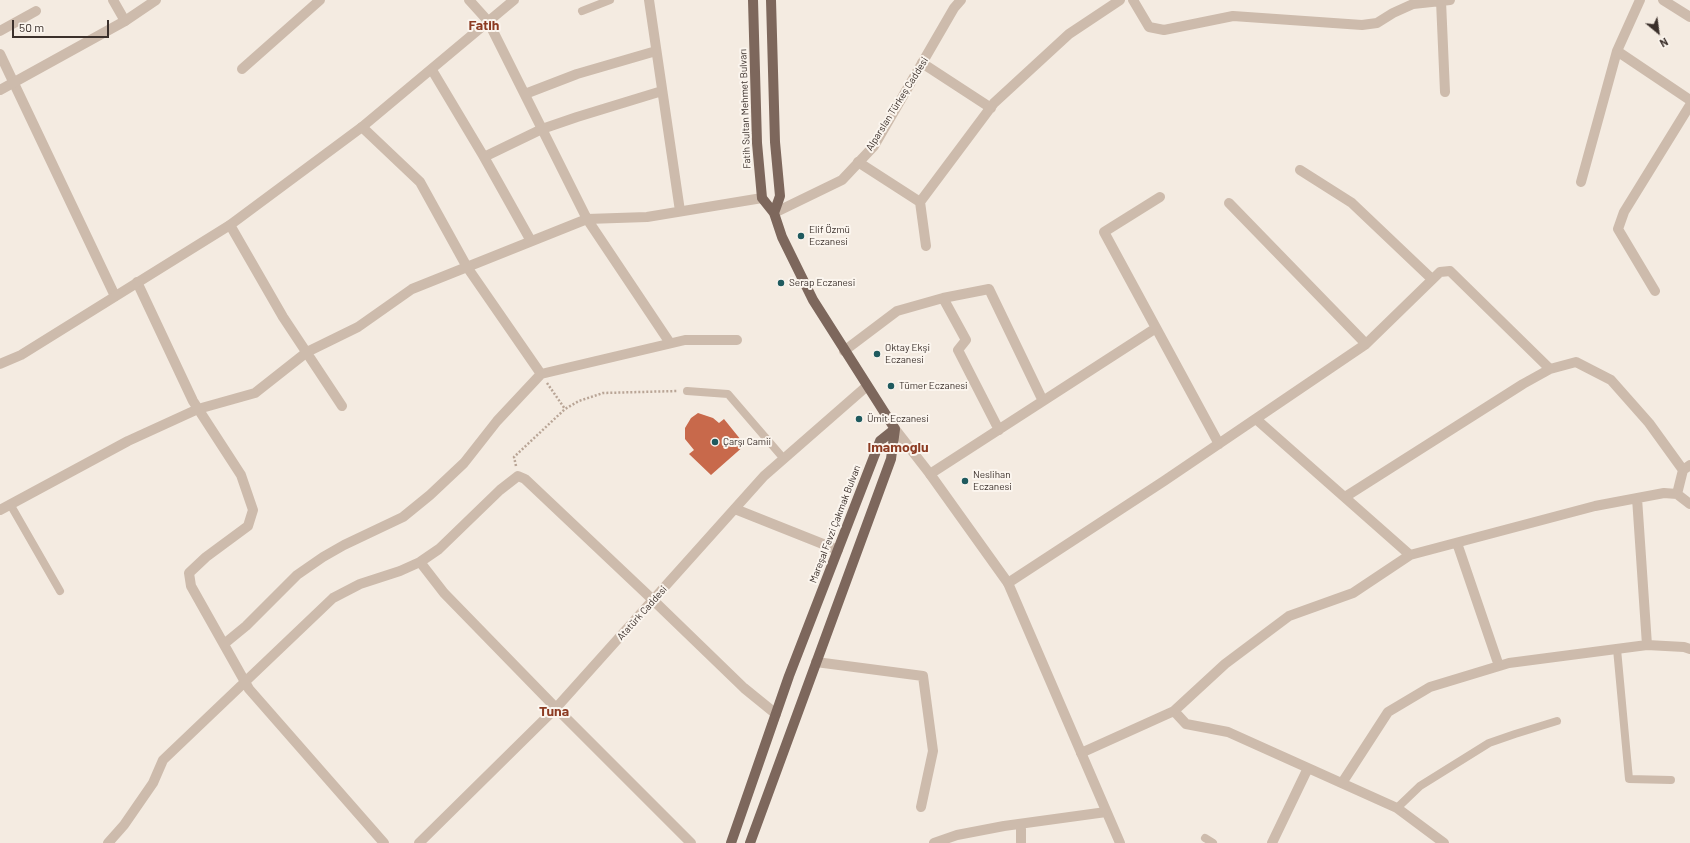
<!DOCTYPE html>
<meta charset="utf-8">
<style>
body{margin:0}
#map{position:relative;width:1690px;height:843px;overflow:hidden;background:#f4ebe1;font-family:Barlow,sans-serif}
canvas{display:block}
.north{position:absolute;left:1638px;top:12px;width:40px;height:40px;-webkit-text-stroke:3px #fbf5ee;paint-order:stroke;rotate:151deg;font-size:11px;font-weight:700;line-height:16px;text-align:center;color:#3b302b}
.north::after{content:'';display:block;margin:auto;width:14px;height:18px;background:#3b302b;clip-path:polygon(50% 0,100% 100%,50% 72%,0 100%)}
.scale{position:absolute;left:12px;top:20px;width:97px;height:18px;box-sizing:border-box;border:2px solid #3b302b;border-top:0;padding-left:5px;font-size:12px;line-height:14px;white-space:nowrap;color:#3b302b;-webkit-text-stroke:3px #fbf5ee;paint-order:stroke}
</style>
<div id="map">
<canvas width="1690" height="843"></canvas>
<div class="north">N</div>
<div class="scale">50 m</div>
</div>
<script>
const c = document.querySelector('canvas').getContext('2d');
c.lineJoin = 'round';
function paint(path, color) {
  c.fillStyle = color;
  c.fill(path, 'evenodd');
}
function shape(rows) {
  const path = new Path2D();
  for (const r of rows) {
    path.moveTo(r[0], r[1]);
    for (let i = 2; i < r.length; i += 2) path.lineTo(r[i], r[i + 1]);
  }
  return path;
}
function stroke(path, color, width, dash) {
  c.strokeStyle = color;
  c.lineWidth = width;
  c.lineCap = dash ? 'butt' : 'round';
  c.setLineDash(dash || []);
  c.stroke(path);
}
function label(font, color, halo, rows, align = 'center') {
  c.font = font + ' Barlow,sans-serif';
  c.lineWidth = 4;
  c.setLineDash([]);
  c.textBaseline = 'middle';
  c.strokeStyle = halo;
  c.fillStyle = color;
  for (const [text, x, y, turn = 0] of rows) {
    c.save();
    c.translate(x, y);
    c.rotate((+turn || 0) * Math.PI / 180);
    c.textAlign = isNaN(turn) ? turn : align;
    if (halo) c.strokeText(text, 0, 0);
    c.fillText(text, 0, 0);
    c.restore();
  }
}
paint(shape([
 [698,413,713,418,719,423,724,419,745,445,711,475,689,454,694,450,685,439,685,428,691,418]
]), '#c8694b');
stroke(shape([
 [547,383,565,409],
 [516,466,514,457,565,409,579,401,603,393,677,391]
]), '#b9a596', 2.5, [2, 2]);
stroke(shape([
 [582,11,610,0],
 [687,391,728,394,784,459],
 [10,504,60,591],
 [1617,649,1629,779,1671,780],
 [1397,808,1420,786,1489,743,1515,734,1557,721],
 [1205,838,1213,843]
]), '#cdbbac', 8);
stroke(shape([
 [113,0,125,21],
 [469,0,488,21,587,219,670,343],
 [649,0,680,211],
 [1133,0,1149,27,1164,30,1233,16,1362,25,1377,23,1393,13,1413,4,1450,0],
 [1663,0,1690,17],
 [1441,1,1445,92],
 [0,31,36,11],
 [1617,51,1690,100],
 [0,54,115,296],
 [922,63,991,108],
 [242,69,320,0],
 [432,70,484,157,531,241],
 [525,94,577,74,656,51],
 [362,127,420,182,467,267,541,374],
 [484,157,542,129,577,117,662,91],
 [858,162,920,202],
 [1300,170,1352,203,1432,279],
 [1581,182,1617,51,1640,0],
 [1160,197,1104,232,1219,444],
 [1229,203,1366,344],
 [230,225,283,317,342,406],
 [926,246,920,202,994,103,1069,34,1120,0],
 [137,282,193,401,241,475,253,510,248,526,206,557,189,573,191,586,249,689,384,843],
 [1655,291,1618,229,1624,212,1690,105],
 [943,298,966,340,958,350,999,430],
 [844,351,897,311,943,298,989,289,1043,401],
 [1256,419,1410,555],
 [930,474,1156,328],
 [1677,494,1683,470,1690,465],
 [1345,497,1523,384,1550,369,1576,362,1611,380,1649,423,1683,470],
 [1637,498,1647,645],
 [735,509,838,550],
 [0,510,128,441,198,409,255,393,307,352,358,327,412,289,587,219,647,217,762,198],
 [1457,543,1499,666],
 [420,562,444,593,556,708,691,843],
 [1008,583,1164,481,1366,344,1440,272,1450,271,1550,369],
 [224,644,246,626,297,575,323,557,344,545,403,517,430,495,464,463,497,421,541,374,685,340,737,340],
 [816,662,923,676,933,751,921,807],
 [1174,711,1186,724,1228,732,1397,808,1444,843],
 [1081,753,1174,711,1225,664,1289,616,1353,593,1410,555,1595,506,1664,493,1677,494,1690,504],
 [1342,783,1388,712,1430,687,1509,663,1647,645,1684,647,1690,649],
 [1021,824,1021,843],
 [108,843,124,825,153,783,163,760,333,598,360,584,400,571,420,562,439,549,500,490,518,476,525,479,653,600,744,688,776,714],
 [934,843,957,835,1004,826,1106,812],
 [1272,843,1308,768]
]), '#cdbbac', 10);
stroke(shape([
 [0,90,125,21,156,0],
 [774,213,842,180,874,146,954,8,961,0],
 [0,364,21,355,230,225,362,127,514,0],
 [895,429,930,474,1008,583,1120,843],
 [419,843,556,708,764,476,867,386]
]), '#cdbbac', 10);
stroke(shape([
 [753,0,757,143,762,198,774,213,782,237,813,300,895,429],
 [771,0,775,142,780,196,774,213],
 [731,843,789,676,880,441,895,429],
 [750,843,891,459,895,429]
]), '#7d675c', 10);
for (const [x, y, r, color] of [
 [801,236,4,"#1f5a5e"],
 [781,283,4,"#1f5a5e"],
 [877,354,4,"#1f5a5e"],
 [891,386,4,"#1f5a5e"],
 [859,419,4,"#1f5a5e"],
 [715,442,4,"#1f5a5e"],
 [965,481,4,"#1f5a5e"]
]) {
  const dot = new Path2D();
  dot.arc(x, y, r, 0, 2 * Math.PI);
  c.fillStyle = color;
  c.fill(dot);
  stroke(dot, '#fbf5ee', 1.5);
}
label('10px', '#3b302b', '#fbf5ee', [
 ["Alparslan Türkeş Caddesi",897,104,-58],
 ["Fatih Sultan Mehmet Bulvarı",745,109,-92],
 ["Mareşal Fevzi Çakmak Bulvarı",835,524,-69],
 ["Atatürk Caddesi",642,613,-48]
]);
label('10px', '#3b302b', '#fbf5ee', [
 ["Elif Özmü",809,230],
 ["Eczanesi",809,242],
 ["Serap Eczanesi",789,283],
 ["Oktay Ekşi",885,348],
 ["Eczanesi",885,360],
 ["Tümer Eczanesi",899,386],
 ["Ümit Eczanesi",867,419],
 ["Çarşı Camii",723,442],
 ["Neslihan",973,475],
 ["Eczanesi",973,487]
], 'left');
label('bold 14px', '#8c3b22', '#fbf5ee', [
 ["Fatih",484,25],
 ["Imamoglu",898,447],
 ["Tuna",554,711]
]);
</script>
